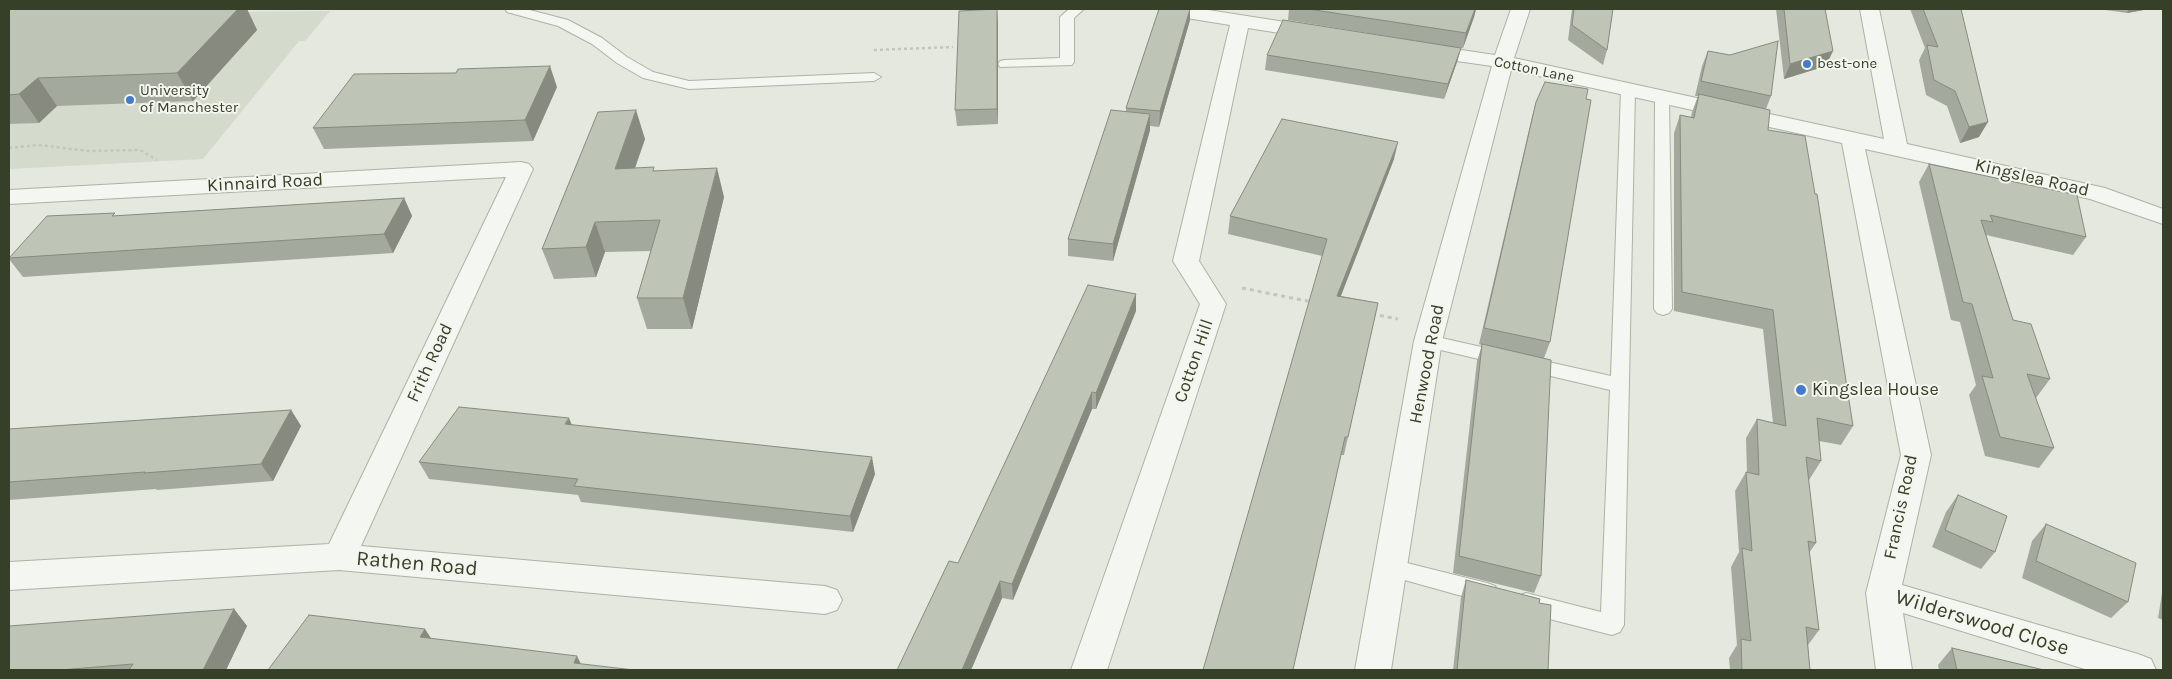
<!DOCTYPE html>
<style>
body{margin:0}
#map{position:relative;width:2172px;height:679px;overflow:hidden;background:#e5e8de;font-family:Karla,sans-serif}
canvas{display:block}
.frame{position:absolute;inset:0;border:10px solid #363f27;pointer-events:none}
</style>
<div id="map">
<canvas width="2172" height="679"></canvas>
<div class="frame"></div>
</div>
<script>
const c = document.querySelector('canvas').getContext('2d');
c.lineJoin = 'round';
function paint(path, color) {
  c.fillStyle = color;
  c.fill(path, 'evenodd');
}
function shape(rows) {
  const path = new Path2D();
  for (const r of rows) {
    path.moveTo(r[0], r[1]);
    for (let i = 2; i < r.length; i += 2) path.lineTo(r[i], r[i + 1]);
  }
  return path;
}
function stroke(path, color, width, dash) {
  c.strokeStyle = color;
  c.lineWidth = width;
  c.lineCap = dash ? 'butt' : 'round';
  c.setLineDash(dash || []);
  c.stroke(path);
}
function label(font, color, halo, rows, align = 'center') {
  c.font = font + ' Karla,sans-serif';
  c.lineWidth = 4;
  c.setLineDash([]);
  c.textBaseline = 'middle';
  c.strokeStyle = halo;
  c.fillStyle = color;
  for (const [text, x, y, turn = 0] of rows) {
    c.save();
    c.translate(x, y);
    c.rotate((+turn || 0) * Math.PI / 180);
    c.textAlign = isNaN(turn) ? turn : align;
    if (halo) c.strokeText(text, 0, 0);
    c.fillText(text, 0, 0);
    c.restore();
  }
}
paint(shape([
 [330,11,305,41,299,41,203,159,9,169,9,14]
]), '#d4dacc');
const service = shape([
 [505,9,526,9,568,20,602,38,627,57,653,72,689,81,874,73,881,77,874,81,689,89,643,78,617,63,592,44,558,26,507,12,505,9],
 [1069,9,1084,9,1074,18,1074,62,1072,65,1000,67,998,64,1000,61,1005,60,1060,58,1060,17,1069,9],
 [1628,86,1635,90,1624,625,1620,632,1612,635,1526,613,1518,610,1514,603,1518,596,1526,593,1601,612,1610,390,1428,347,1421,345,1419,341,1421,337,1428,335,1611,376,1621,90,1628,86],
 [1662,93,1669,97,1672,309,1669,313,1663,315,1657,313,1654,309,1655,97,1662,93],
 [1391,559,1487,583,1495,586,1499,593,1495,600,1487,603,1383,574,1380,568,1383,562,1391,559]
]);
const minor = shape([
 [1158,9,1202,9,1317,27,1324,29,1327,33,1324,37,1317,39,1248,28,1199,261,1226,304,1107,670,1071,670,1200,304,1173,261,1230,25,1168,15,1161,13,1158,9],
 [1511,9,1530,9,1514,58,1884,139,1860,9,1879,9,1907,144,2105,188,2163,209,2163,224,2090,199,1865,149,1931,455,1902,585,2138,654,2151,659,2156,670,2088,670,1903,613,1912,670,1876,670,1866,593,1901,455,1842,143,1511,70,1442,341,1391,670,1355,670,1414,341,1492,66,1421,56,1414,54,1411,50,1414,46,1421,44,1495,55,1511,9],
 [521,162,529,164,533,169,361,546,825,586,837,590,842,600,837,610,825,614,339,570,9,590,9,562,329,544,506,177,9,204,9,190,521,162]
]);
stroke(service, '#adb2a3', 2);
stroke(minor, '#adb2a3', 2);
stroke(shape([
 [874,50,953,47],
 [9,148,39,145,88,151,140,150,157,160]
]), '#c3c6bc', 2.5, [3, 3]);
stroke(shape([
 [1242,288,1312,302],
 [1372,314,1398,319]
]), '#c3c6bc', 3, [4, 4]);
paint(service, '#f4f6f1');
paint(minor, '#f4f6f1');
paint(shape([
 [9,9,247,9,257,30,193,101,57,106,39,123,9,124],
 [1289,9,1476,9,1474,17,1463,48,1461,48,1457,62,1444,99,1265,70,1267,55,1416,41,1288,20],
 [1572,9,1613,9,1607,50,1603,65,1568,40],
 [1776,9,1825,9,1826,66,1784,79],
 [1910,9,1961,9,1979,137,1960,143,1947,106,1926,95,1919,60,1925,48],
 [2098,9,2149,9,2127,13],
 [1190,20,1159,127,1150,126,1150,130,1113,261,1068,256,1068,239,1126,112,1126,108],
 [998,24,998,124,957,126,955,110],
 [1708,51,1771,96,1766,109,1768,130,1853,426,1841,445,1819,441,1821,461,1809,480,1808,480,1816,543,1809,553,1819,630,1808,645,1810,670,1730,670,1729,658,1737,645,1731,567,1739,552,1735,491,1746,472,1747,472,1746,438,1757,419,1773,423,1763,329,1674,311,1674,133,1680,115,1691,117,1692,112,1698,96,1695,96,1702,66],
 [456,73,557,87,533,141,324,149,313,128],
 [1536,102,1550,342,1544,358,1541,576,1534,593,1453,573,1477,361,1482,345,1479,344,1532,117],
 [645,139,635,168,655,171,724,197,692,329,647,329,637,298,651,251,605,252,596,277,554,279,542,249],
 [1394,159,1341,296,1378,303,1344,455,1341,455,1322,256,1228,234,1230,216],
 [1929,164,2086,237,2073,255,1986,235,2013,320,2050,379,2036,398,2054,448,2039,468,1985,456,1969,395,1976,385,1960,322,1951,320,1919,182],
 [404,198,412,216,393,253,23,277,9,259,9,257,116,216],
 [1136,311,1096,409,1092,409,1013,600,1002,598,971,670,897,670,958,563],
 [291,410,301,426,273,481,157,490,156,489,9,500,9,429],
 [571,425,875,474,853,532,581,502,578,495,429,479,419,462],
 [1958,495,1995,552,1981,569,1932,547,1946,512],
 [2046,524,2128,602,2111,618,2022,578,2032,541],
 [1466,580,1539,603,1548,670,1453,670,1461,597],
 [2163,587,2163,620,2158,618],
 [234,609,247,626,226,670,9,670],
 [1952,648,2044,670,1939,670,1938,665]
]), '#a4a99d');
paint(shape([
 [238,9,247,9,257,30,193,101,177,73],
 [997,9,998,24,998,124,997,109],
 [1190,9,1190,20,1159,127,1160,111],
 [1475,9,1476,9,1474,17,1463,48,1466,33],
 [2129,9,2149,9,2127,13],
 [1461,48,1457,62,1444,99,1448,84],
 [1833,51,1826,66,1784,79,1790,64],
 [550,66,557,87,533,141,525,120],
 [38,78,57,106,39,123,19,94],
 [636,110,645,139,624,199,615,169],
 [1150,114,1150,130,1113,261,1113,244],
 [1988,122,1979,137,1960,143,1969,127],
 [1398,142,1394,159,1334,313,1337,296],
 [717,168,724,197,692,329,683,298],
 [404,198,412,216,393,253,384,234],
 [595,222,605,252,596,277,586,247],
 [1136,294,1136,311,1096,409,1096,393],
 [1092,392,1092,409,1013,600,1012,584],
 [291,410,301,426,273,481,261,464],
 [569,418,576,435,565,424],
 [872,457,875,474,853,532,850,516],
 [1000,581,1002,598,971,670,962,670],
 [234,609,247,626,226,670,203,670],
 [425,629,436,646,420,637],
 [577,656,584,670,574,663]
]), '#868a7f');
const building = shape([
 [9,9,238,9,177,73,38,78,19,94,9,95,9,9],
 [997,9,997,109,955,110,959,11,997,9],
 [1159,9,1190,9,1160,111,1126,108,1159,9],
 [1308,9,1475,9,1466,33,1308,9],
 [1574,9,1613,9,1607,50,1572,25,1574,9],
 [1784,9,1825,9,1833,51,1790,64,1784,9],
 [1923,9,1961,9,1988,122,1969,127,1955,91,1934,80,1927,45,1938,47,1923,9],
 [1283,20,1461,48,1448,84,1267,55,1283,20],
 [1778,41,1771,96,1701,81,1708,51,1730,55,1778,41],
 [550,66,525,120,313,128,354,74,456,73,458,69,550,66],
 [1545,82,1588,89,1586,99,1591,100,1550,342,1484,328,1536,102,1545,82],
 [1699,94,1770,110,1768,130,1805,136,1815,194,1817,194,1853,426,1817,418,1821,461,1806,457,1816,543,1808,541,1819,630,1806,627,1810,670,1742,670,1741,639,1751,641,1742,548,1752,551,1746,472,1759,475,1757,419,1786,426,1773,310,1682,292,1680,115,1694,118,1699,94],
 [636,110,615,169,654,167,653,171,717,168,683,298,637,298,660,220,595,222,586,247,542,249,598,112,636,110],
 [1111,110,1150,114,1113,244,1068,239,1111,110],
 [1282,119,1398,142,1337,296,1378,303,1348,437,1345,437,1293,670,1203,670,1327,239,1230,216,1282,119],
 [1929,164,2077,195,2086,237,1990,215,1993,222,1981,220,2013,320,2031,324,2050,379,2027,374,2054,448,2000,437,1982,376,1993,378,1972,304,1963,302,1929,164],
 [404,198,384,234,9,258,47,216,115,213,112,216,404,198],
 [1088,285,1136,294,1096,393,1092,392,1012,584,1000,581,962,670,897,670,949,561,958,563,1088,285],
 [1482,344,1551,360,1541,576,1459,556,1482,344],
 [459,407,569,418,565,424,872,457,850,516,574,486,578,479,419,462,459,407],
 [291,410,261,464,144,473,145,472,9,482,9,429,291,410],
 [1958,495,2007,516,1995,552,1945,530,1958,495],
 [2046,524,2136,563,2128,602,2036,561,2046,524],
 [1466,580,1540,599,1539,603,1551,605,1548,670,1457,670,1466,580],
 [234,609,203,670,129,670,133,664,60,670,9,670,9,626,234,609],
 [309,615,425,629,420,637,577,656,574,663,634,670,268,670,309,615],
 [1952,648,2044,670,1957,670,1952,648]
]);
paint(building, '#bfc5b6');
stroke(building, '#868a7f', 1);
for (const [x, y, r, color] of [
 [1807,64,5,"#427bce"],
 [130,100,5,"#427bce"],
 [1801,390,6,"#427bce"]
]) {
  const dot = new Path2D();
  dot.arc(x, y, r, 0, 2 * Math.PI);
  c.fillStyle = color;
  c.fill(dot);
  stroke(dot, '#f3f6ee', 2);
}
label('15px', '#363f27', '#f3f6ee', [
 ["best-one",1817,64],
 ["University",140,91],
 ["of Manchester",140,108]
], 'left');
label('15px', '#363f27', '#f3f6ee', [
 ["Cotton Lane",1534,70,12]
]);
label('18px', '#363f27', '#f3f6ee', [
 ["Kingslea Road",2032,178,13],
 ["Kinnaird Road",265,183,-3],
 ["Cotton Hill",1194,361,-71],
 ["Frith Road",430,363,-65],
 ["Henwood Road",1427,364,-79],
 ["Francis Road",1901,507,-78]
]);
label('18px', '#363f27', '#f3f6ee', [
 ["Kingslea House",1812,390]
], 'left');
label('21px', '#363f27', '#f3f6ee', [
 ["Rathen Road",417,564,5],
 ["Wilderswood Close",1982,623,17]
]);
</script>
